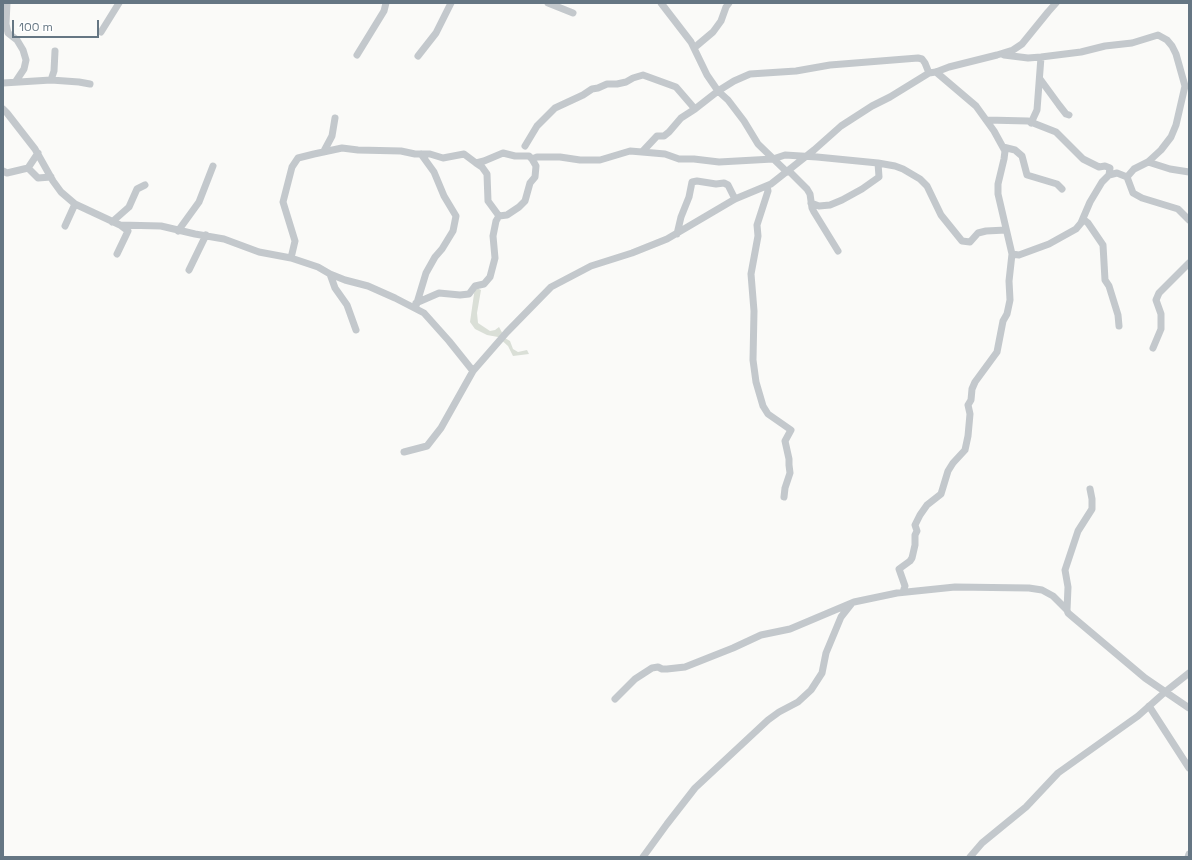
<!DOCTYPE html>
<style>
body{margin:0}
#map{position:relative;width:1192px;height:860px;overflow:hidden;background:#fafaf8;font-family:"Space Grotesk",sans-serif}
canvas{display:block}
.frame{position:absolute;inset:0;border:4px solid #657683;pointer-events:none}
.scale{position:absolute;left:12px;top:20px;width:87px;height:18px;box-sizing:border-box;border:2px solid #657683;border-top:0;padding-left:5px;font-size:12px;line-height:14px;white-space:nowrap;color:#657683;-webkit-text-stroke:3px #fff;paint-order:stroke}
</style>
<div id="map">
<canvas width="1192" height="860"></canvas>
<div class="frame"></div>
<div class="scale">100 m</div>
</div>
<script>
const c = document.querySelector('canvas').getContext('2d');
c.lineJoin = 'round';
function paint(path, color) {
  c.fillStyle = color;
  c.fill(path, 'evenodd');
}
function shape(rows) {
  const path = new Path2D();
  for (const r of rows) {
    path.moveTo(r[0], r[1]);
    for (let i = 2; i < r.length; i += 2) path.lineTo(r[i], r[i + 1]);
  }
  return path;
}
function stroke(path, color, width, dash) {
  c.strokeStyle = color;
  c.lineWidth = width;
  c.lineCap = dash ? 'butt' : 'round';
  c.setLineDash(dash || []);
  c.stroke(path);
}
paint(shape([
 [475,287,481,290,477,313,478,323,490,331,495,330,499,327,505,338,510,341,513,349,518,352,527,350,529,354,513,356,508,346,498,337,487,335,475,329,470,322]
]), '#dadfd7');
stroke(shape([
 [7,3,6,24,8,33,17,40,23,50,26,60,24,69,16,81],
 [548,3,573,13],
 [661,3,691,42,707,75,718,91,728,100,744,121,758,144,787,172],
 [101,32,119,3],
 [694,48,713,32,721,21,726,7,729,3],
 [357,55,384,11,386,3],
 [1004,55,1028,58,1041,57,1081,52,1105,46,1132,43,1158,35,1167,40,1172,46,1176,54,1185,86,1176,125,1171,137,1161,150,1148,162,1134,169,1127,177,1133,193,1142,198,1178,209,1189,220],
 [418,56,436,33,451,3],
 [1040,79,1059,105,1066,114,1069,115],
 [51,80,79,82,90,84],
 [3,83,51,80,54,71,55,51],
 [3,109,7,113,35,149,53,181,61,192,75,204,120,225,161,226,195,234,224,239,259,252,291,258,318,267,330,274,345,280,368,286,395,298,424,313,449,341,473,371,507,332,551,287,591,266,632,253,667,239,735,199,771,184,814,150,841,126,872,106,890,97,929,73,936,72,949,67,997,55,1013,50,1022,44,1048,12,1056,3],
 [987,120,1028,121,1056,132,1083,159,1099,167,1105,166,1110,168,1109,175],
 [1031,123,1037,110,1041,57],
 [525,146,537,126,555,108,583,95,592,89,598,88,607,84,617,84,626,82,633,78,643,75,676,87,695,109],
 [1003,147,1015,150,1022,156,1027,175,1057,184,1062,189],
 [324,151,332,136,335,118],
 [642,152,665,154,679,159,694,159,719,162,773,159,785,155,817,157,878,163,895,166,903,169,920,179,927,186,941,215,962,241,970,242,978,233,986,231,1006,230],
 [1148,162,1170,169,1189,172],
 [476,163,482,167,487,174,488,201,499,216],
 [28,168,38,178,51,177],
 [3,171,7,173,28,168,38,153],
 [789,171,807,189,810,194,812,208,814,212,838,251],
 [767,186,768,191,757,225,758,236,751,274,754,311,753,360,756,382,763,406,768,414,791,430,785,441,789,459,789,465,790,473,785,488,784,497],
 [811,203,819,206,830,205,842,200,862,189,879,177,878,163],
 [1083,219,1088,223,1103,245,1105,280,1109,286,1118,315,1119,326],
 [112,222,129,207,137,189,145,185],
 [65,226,75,204],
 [178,231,199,202,213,166],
 [677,234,681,217,689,197,692,182,697,181,716,184,724,183,728,185,735,199],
 [117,254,128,231,120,225],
 [1012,254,1019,255,1049,244,1076,229,1081,223,1090,202,1102,182,1109,175,1117,173,1127,177],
 [291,258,295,241,283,202,292,167,298,158,314,154,342,148,358,150,401,151,415,154,430,154,443,158,464,154,476,163,484,161,503,153,515,156,529,156,532,159,537,157,560,157,580,160,600,160,630,151,642,152,657,136,664,136,669,132,681,118,695,109,718,91,734,81,750,74,796,71,830,65,918,58,922,59,925,63,929,73],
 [189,270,206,235],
 [330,274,335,288,347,305,356,330],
 [416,303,439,293,460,295,469,294,475,286,484,284,490,277,495,258,493,236,496,221,499,216,507,215,519,207,525,201,530,183,535,177,536,166,532,159],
 [416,306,426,273,435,257,442,249,453,231,456,216,444,196,434,172,421,154],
 [1153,348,1161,329,1161,314,1156,300,1159,293,1189,263],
 [404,452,427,446,441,428,473,371],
 [903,592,905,586,899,569,910,561,912,558,915,545,915,535,917,531,915,525,920,515,927,505,941,494,948,471,953,463,965,450,968,436,970,414,968,405,971,400,972,389,975,382,997,352,1003,321,1007,314,1010,300,1009,281,1012,254,998,194,998,184,1004,159,1005,151,994,131,976,106,936,72],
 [1067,610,1068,587,1065,570,1078,531,1092,509,1092,499,1090,489],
 [615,699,635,679,652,668,658,667,662,669,667,669,685,667,733,648,761,635,790,629,854,602,897,593,955,587,1029,588,1042,590,1053,596,1067,610,1068,613,1145,678,1189,708],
 [1149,706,1189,768],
 [643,857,667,824,695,788,768,720,779,712,798,702,811,690,822,673,826,653,841,617,852,603],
 [970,857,982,843,1026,807,1058,773,1138,716,1165,692,1189,673],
 [1188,857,1189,854]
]), '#c3c8cc', 7);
</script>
